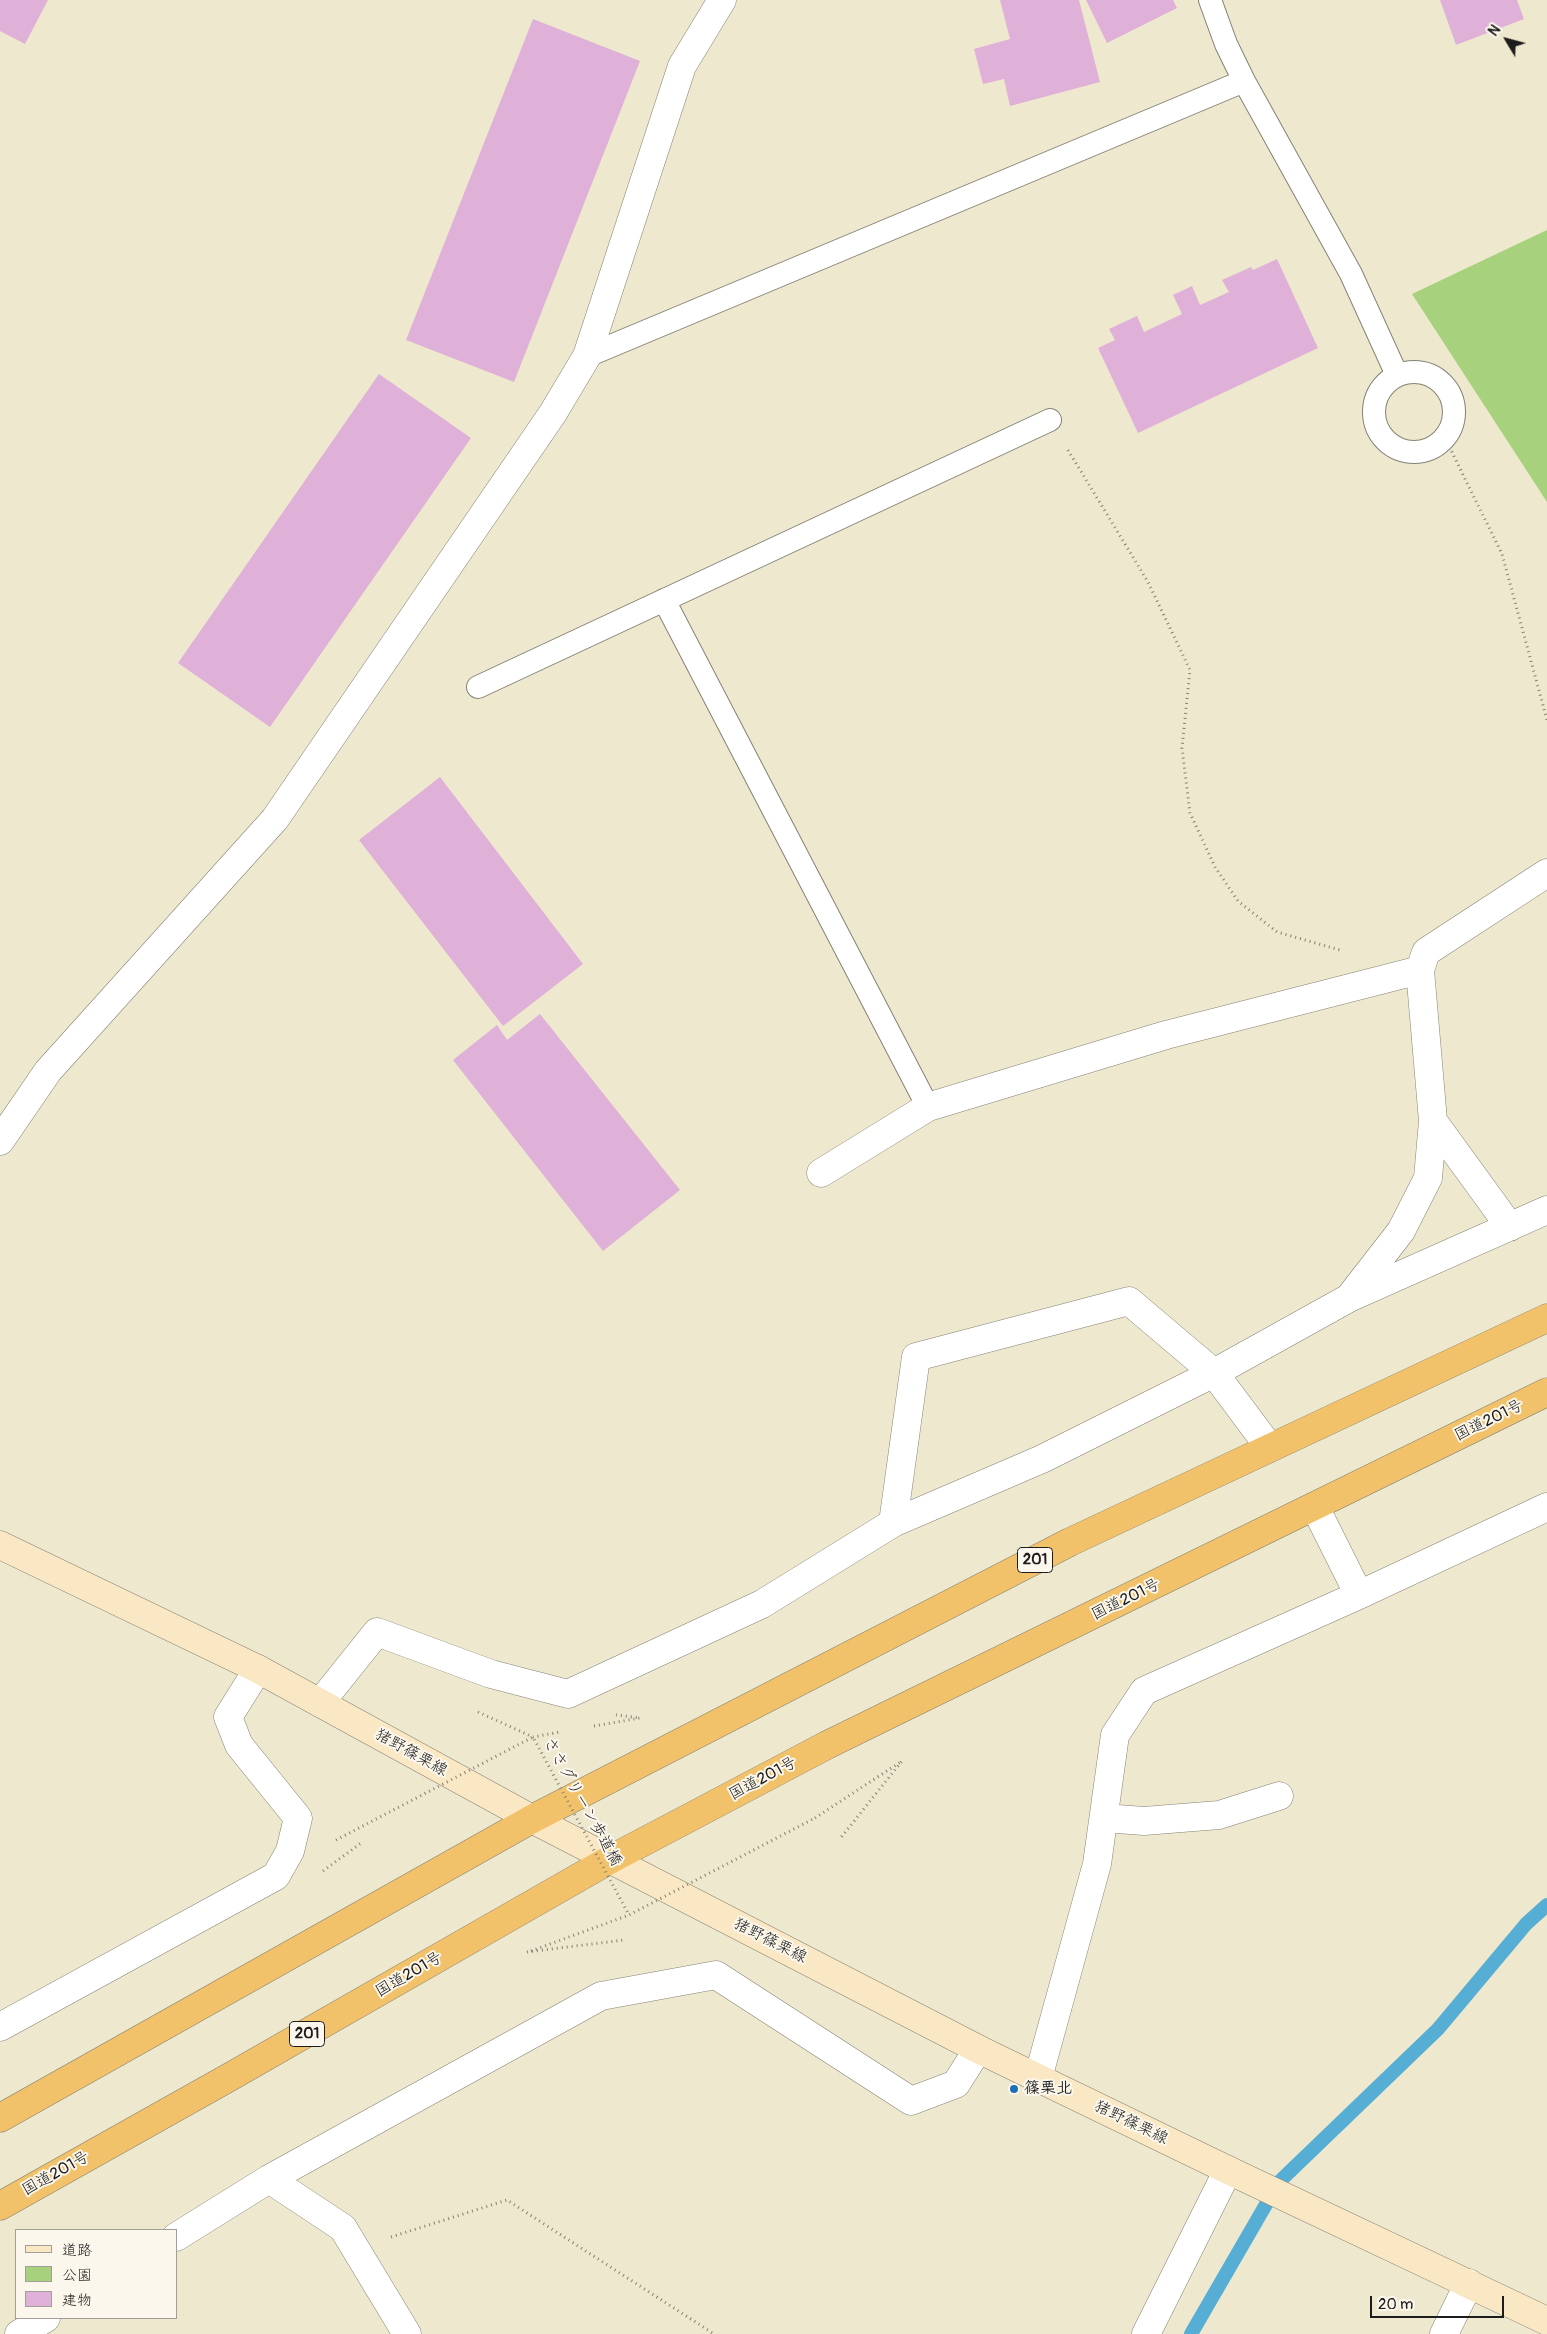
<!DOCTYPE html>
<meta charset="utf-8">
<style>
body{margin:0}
#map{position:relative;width:1547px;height:2334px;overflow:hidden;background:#eee8ce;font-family:Pangolin,"Klee One",sans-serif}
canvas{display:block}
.legend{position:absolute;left:15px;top:2229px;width:162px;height:90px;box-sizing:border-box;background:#fbf7ec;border:1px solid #a29f99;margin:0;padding:6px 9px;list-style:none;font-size:15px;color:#1c1c1c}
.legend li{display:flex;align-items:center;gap:10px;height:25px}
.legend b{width:25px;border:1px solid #a29f99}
.north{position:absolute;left:1482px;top:15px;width:50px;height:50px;-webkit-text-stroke:4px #fbf7ec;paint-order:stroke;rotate:307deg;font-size:14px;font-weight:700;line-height:20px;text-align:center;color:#1c1c1c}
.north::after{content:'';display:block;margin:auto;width:18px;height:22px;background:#1c1c1c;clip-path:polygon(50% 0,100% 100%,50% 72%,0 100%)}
.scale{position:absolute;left:1370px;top:2296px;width:134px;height:22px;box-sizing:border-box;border:2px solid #1c1c1c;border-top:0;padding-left:6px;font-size:15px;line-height:18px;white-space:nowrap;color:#1c1c1c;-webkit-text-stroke:4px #fbf7ec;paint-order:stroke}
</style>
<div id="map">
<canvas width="1547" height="2334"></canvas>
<ul class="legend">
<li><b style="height:6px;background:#fae7c3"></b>道路</li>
<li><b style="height:14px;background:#a7d17c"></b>公園</li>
<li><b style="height:14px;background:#dfb1d8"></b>建物</li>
</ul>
<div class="north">N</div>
<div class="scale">20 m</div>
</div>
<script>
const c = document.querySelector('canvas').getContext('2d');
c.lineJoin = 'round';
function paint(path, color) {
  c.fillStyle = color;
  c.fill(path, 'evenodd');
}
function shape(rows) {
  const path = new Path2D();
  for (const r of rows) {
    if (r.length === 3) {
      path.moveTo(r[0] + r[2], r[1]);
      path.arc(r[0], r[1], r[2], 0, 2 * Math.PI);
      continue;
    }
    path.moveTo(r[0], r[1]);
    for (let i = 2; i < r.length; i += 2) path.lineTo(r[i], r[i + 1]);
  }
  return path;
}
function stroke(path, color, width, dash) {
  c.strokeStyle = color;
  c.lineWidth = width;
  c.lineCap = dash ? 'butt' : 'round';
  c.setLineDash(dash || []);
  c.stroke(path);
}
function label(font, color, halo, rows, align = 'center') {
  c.font = font + ' Pangolin,"Klee One",sans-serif';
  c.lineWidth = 4;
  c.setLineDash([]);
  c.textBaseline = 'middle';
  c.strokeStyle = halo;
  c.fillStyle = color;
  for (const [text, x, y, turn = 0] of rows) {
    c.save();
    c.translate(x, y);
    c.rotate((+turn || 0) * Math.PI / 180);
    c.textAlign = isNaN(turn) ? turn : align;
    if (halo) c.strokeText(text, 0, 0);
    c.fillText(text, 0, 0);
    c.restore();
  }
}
paint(shape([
 [1547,230,1547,502,1412,294]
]), '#a7d17c');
stroke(shape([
 [1191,2334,1279,2182,1438,2029,1526,1924,1547,1905]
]), '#57aed4', 14);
paint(shape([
 [0,0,48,0,25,44,0,31],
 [1000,0,1079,0,1100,82,1010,106,1004,79,983,84,974,49,1010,39],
 [1086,0,1173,0,1177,8,1107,43],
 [1440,0,1517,0,1524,19,1456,45],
 [533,19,640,61,514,382,406,340],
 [1277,259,1318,348,1138,433,1098,348,1115,340,1109,329,1137,316,1144,332,1182,314,1173,295,1192,286,1200,305,1229,292,1222,280,1251,267,1253,270],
 [379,374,471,438,270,727,178,663],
 [440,777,583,964,503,1026,359,840],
 [540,1014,680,1190,603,1251,453,1060,497,1025,507,1040]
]), '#dfb1d8');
const service = shape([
 [1210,0,1226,44,1244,81,1351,274,1397,375],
 [587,356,1244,81],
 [1414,412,40],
 [664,600,928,1107],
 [478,687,1050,420]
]);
const minor = shape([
 [821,1173,928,1107,1166,1035,1420,970],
 [1510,1227,1433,1121,1420,970,1426,952,1547,873],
 [1352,1294,1401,1231,1428,1178,1433,1121],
 [1315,1507,1359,1595],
 [893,1523,916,1357,1129,1301,1214,1373,1270,1448],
 [320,1703,377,1632,491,1674,568,1694,762,1604,893,1523,1042,1459,1214,1373,1349,1298,1547,1210],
 [1104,1818,1144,1821,1219,1815,1279,1796],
 [0,2027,276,1876,290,1851,298,1818,239,1745,228,1717,258,1669],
 [1038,2078,1097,1864,1115,1735,1144,1691,1359,1595,1547,1507],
 [269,2179,343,2228,407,2334],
 [176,2237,269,2179,601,1996,716,1975,911,2101,956,2084,978,2049],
 [19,2334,46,2318],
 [1444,2334,1469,2283]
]);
const tertiary = shape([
 [0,1141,48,1071,275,819,553,413,587,356,682,66,722,0],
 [1146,2334,1228,2170]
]);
const secondary = shape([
 [0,1545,258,1669,532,1819,978,2049,1228,2170,1547,2321]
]);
const trunk = shape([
 [0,2118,532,1819,1070,1542,1547,1318],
 [0,2206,228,2078,611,1859,827,1745,1547,1392]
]);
stroke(service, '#858275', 24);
stroke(minor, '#858275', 29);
stroke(tertiary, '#858275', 29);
stroke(secondary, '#858275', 29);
stroke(trunk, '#858275', 29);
stroke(shape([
 [1445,438,1502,554,1547,720],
 [1068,450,1148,582,1190,670,1182,748,1190,813,1215,867,1238,901,1277,932,1340,950],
 [478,1712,533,1737,560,1732],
 [594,1726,640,1718,616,1715],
 [815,1818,902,1761,839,1840],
 [323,1871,361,1843],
 [531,1951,629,1915],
 [527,1952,624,1940],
 [391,2237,507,2200,714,2334]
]), '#858275', 3, [1, 4]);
stroke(service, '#fff', 22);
stroke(minor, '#fff', 28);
stroke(tertiary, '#fff', 28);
stroke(secondary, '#fae7c3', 28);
stroke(trunk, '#f2c26a', 28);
stroke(shape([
 [336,1840,533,1737,629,1915,815,1818]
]), '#858275', 3, [1, 4]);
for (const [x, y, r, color] of [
 [1014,2089,5,"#1f6fb2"]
]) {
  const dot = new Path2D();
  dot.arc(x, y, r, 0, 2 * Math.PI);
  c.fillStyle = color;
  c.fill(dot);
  stroke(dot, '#fbf7ec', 2);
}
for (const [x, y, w] of [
 [1035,1560,35],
 [307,2034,35]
]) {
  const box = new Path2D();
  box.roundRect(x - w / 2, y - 12.5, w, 25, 4);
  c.fillStyle = '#fbf7ec';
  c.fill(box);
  stroke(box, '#1c1c1c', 1);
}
label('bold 15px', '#1c1c1c', null, [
 ["201",1035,1560],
 ["201",307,2034]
]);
label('16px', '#1c1c1c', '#fbf7ec', [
 ["国道201号",1489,1421,-26],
 ["国道201号",1126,1600,-26],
 ["猪野篠栗線",411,1753,29],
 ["国道201号",763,1779,-28],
 ["ささグリーン歩道橋",582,1802,61],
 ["猪野篠栗線",770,1941,27],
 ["国道201号",409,1975,-30],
 ["猪野篠栗線",1131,2123,26],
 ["国道201号",56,2174,-29]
]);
label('bold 16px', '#1c1c1c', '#fbf7ec', [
 ["篠栗北",1024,2089]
], 'left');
</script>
